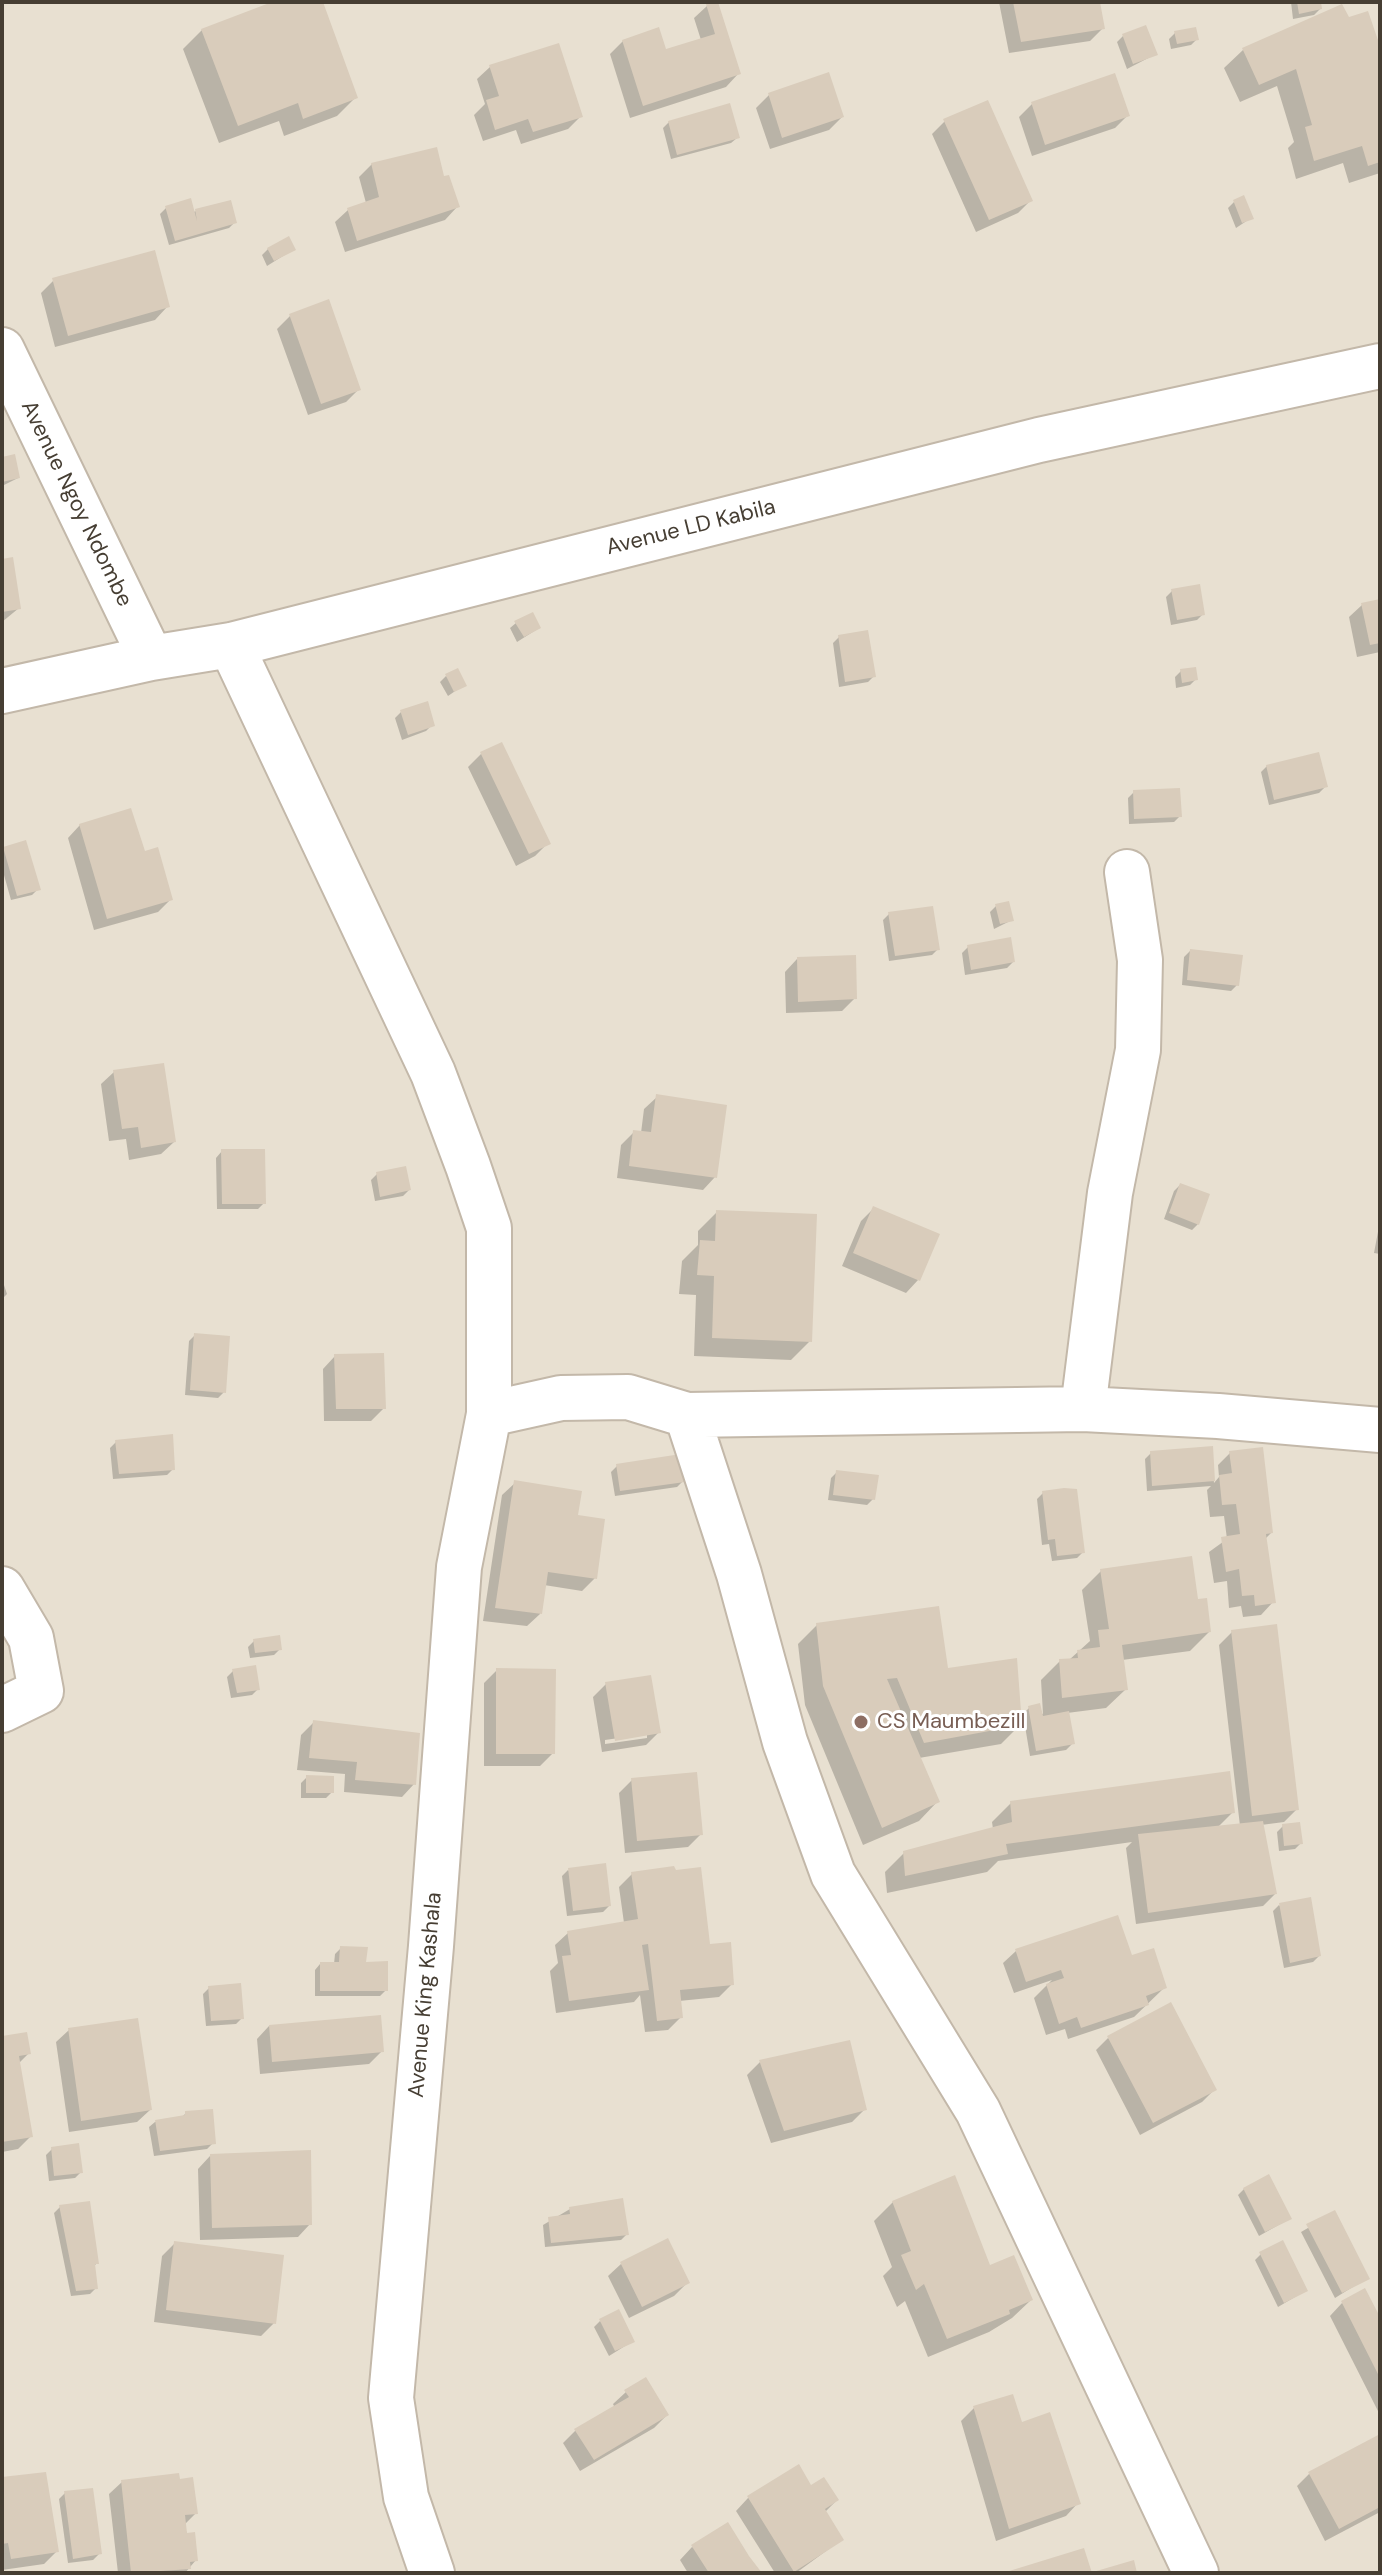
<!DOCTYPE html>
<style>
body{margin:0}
#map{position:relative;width:1382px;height:2575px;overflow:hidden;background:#f3eee4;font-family:"DM Sans",sans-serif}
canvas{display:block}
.frame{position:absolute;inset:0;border:4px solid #463e33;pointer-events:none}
</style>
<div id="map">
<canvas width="1382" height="2575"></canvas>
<div class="frame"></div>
</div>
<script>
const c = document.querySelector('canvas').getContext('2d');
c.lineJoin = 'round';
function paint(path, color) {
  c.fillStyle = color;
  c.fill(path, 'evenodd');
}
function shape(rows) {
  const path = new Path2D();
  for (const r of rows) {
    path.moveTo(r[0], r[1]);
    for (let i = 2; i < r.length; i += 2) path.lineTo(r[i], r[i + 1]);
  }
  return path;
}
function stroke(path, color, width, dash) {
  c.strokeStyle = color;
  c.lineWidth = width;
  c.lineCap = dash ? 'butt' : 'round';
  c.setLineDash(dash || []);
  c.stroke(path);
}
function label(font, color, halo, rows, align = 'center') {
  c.font = font + ' "DM Sans",sans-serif';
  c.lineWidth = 6;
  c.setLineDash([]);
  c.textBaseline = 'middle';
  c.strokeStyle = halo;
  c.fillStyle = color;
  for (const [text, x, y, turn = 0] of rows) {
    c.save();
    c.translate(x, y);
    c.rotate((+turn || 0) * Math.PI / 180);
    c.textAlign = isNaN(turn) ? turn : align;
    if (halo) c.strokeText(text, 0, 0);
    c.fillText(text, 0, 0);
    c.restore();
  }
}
paint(shape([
 [2,2,1380,2,1380,2573,2,2573]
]), '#e8e0d1');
paint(shape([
 [277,2,320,2,356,97,337,116,284,136,279,121,219,143,183,49,202,30],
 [999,2,1098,2,1103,28,1090,41,1009,53],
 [1291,2,1319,2,1320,9,1314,15,1293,19],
 [707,6,738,74,726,87,630,118,610,54,623,41,664,52,701,40,694,18],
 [1348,20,1380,52,1380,173,1349,183,1343,163,1296,179,1288,148,1294,142,1277,86,1240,102,1224,68,1243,50],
 [1175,33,1197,39,1191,45,1171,49,1169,39],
 [1123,36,1156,54,1127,69,1117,42],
 [490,67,581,116,568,129,521,144,516,130,483,141,474,115,485,104,477,79],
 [769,95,842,117,829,130,770,149,756,108],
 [1032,104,1128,115,1115,128,1032,156,1019,117],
 [945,121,1031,200,1018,213,976,232,932,134],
 [669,122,737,138,731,143,671,159,663,128],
 [372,164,457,207,445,220,345,252,335,222,348,210,366,203,359,177],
 [230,202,235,222,229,228,169,245,160,214,166,208,193,212],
 [1234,202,1251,218,1236,228,1228,208],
 [268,249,294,249,267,266,262,255],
 [54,280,167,307,155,320,55,347,41,293],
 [290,316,359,389,346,402,308,415,277,329],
 [2,459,18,478,2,486],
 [2,561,19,608,2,622],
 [1172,591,1203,614,1197,620,1171,625,1166,597],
 [1380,601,1380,652,1357,657,1349,617,1362,605],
 [516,623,539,628,517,642,510,628],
 [839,637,874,676,868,682,839,687,833,643],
 [1181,671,1196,679,1190,685,1176,688,1175,677],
 [446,676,464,685,448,696,440,682],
 [401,712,432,725,426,731,402,740,395,718],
 [501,744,548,843,535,856,516,866,468,767,481,754],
 [1267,766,1325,787,1319,793,1269,805,1261,772],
 [1134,792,1180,816,1174,822,1129,824,1128,798],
 [80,825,143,853,171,899,158,912,94,930,68,838],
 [4,848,38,889,32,895,11,900,2,868],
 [996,906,1012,920,994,929,990,912],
 [889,914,938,949,932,955,889,961,883,920],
 [968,947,1013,962,1007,968,965,975,962,953],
 [1190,951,1237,985,1231,991,1182,985,1184,957],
 [797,959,855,998,842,1011,786,1013,785,972],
 [114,1072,174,1142,161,1154,129,1160,126,1139,109,1141,101,1084],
 [657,1097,715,1177,703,1190,617,1178,621,1145,634,1132,641,1133,644,1109],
 [222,1151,264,1203,258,1209,217,1209,216,1158],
 [377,1174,409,1190,403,1196,375,1201,371,1180],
 [1180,1185,1198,1224,1192,1230,1164,1219,1174,1191],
 [874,1208,918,1280,906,1293,842,1266,861,1221],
 [717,1212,810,1341,791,1360,694,1356,696,1295,679,1294,682,1261,698,1245,698,1231],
 [1380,1221,1380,1254,1374,1253],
 [2,1279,7,1294,2,1299],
 [195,1335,224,1392,218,1398,185,1395,189,1341],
 [335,1356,384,1408,371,1421,324,1421,323,1369],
 [116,1442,173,1469,167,1475,113,1479,110,1448],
 [1211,1448,1214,1483,1219,1477,1218,1465,1230,1453,1271,1533,1265,1539,1273,1602,1261,1615,1243,1617,1241,1606,1229,1608,1227,1581,1214,1583,1209,1552,1227,1539,1224,1516,1210,1517,1207,1490,1211,1486,1147,1491,1145,1459,1151,1453],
 [617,1466,683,1481,677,1487,615,1496,611,1472],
 [837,1472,873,1499,867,1505,828,1500,831,1478],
 [515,1483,576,1516,595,1578,582,1591,544,1585,540,1614,527,1626,483,1621,502,1495],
 [1043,1493,1083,1552,1077,1558,1052,1561,1049,1544,1042,1545,1037,1499],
 [1101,1571,1197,1601,1209,1632,1190,1651,1122,1660,1125,1690,1106,1708,1067,1713,1072,1744,1066,1750,1030,1756,1023,1714,1029,1708,1043,1714,1041,1680,1060,1661,1069,1660,1090,1641,1082,1590],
 [817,1625,946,1670,1020,1725,1001,1744,919,1758,937,1802,919,1821,863,1845,805,1705,798,1644],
 [1232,1632,1297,1809,1284,1822,1261,1825,1275,1894,1263,1906,1136,1924,1126,1848,1132,1842,998,1861,987,1872,887,1893,885,1872,904,1853,993,1829,992,1822,1011,1803,1233,1812,1217,1828,1240,1826,1219,1645],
 [254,1641,280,1649,274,1655,250,1658,248,1647],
 [497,1670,553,1753,540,1766,484,1766,484,1683],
 [233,1671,258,1689,252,1695,231,1698,227,1677],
 [606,1684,658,1733,646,1745,602,1752,593,1697],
 [647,1734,647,1738,605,1744,605,1740],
 [313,1723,414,1784,402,1797,344,1792,345,1774,297,1770,301,1735],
 [307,1777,332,1792,326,1798,301,1798,301,1783],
 [632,1780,701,1834,688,1847,625,1853,619,1793],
 [1283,1826,1301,1843,1295,1849,1279,1851,1277,1832],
 [568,1870,609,1906,603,1912,567,1916,562,1876],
 [674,1872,708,1946,732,1984,719,1997,679,2001,681,2017,668,2030,645,2032,640,1995,634,2002,556,2013,550,1971,558,1963,555,1945,568,1933,624,1923,619,1887,632,1874],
 [1279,1905,1319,1956,1313,1962,1284,1968,1273,1911],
 [341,1948,364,1964,386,1990,380,1996,315,1996,315,1970,320,1964,334,1964,335,1954],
 [1016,1951,1131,1958,1164,1988,1134,2017,1068,2039,1065,2029,1046,2035,1034,1998,1052,1980,1014,1993,1003,1963],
 [209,1988,242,2018,236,2024,206,2026,203,1994],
 [269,2026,382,2051,369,2064,260,2074,257,2039],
 [69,2030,150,2110,137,2122,69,2132,56,2042],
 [2,2038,29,2053,18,2064,31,2136,18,2149,2,2152],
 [1108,2038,1214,2090,1202,2102,1140,2135,1096,2050],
 [760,2062,865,2109,852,2122,771,2143,747,2075],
 [186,2113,213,2143,207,2149,154,2156,149,2127,155,2122,181,2118],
 [52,2149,81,2172,75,2178,49,2181,46,2155],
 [210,2156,310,2224,298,2237,200,2240,198,2169],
 [1244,2189,1289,2219,1259,2236,1238,2195],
 [893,2202,989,2267,1031,2300,1012,2318,989,2332,928,2357,905,2301,897,2307,883,2276,892,2267,874,2221],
 [60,2207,97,2263,93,2267,96,2288,90,2294,71,2296,54,2213],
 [570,2209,627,2234,621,2240,545,2247,543,2225],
 [1334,2213,1367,2278,1335,2298,1301,2232],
 [175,2243,274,2323,261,2336,154,2322,162,2256],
 [1261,2254,1305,2291,1278,2307,1255,2260],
 [621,2264,687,2283,674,2296,629,2318,608,2276],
 [1342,2303,1380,2321,1380,2415,1330,2316],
 [600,2321,633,2341,609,2356,594,2327],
 [626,2392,667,2415,654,2428,580,2471,563,2443,576,2430,615,2408,613,2404],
 [974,2408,1078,2503,1066,2516,996,2541,961,2421],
 [1380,2436,1380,2512,1325,2541,1297,2486,1309,2474],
 [2,2479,57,2551,44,2564,2,2570],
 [122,2482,196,2513,184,2525,196,2560,185,2573,118,2573,109,2494],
 [810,2487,837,2500,825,2512,841,2540,796,2573,775,2573,736,2511,748,2498],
 [65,2493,99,2554,93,2560,68,2563,59,2499],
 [692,2547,759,2573,688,2573,680,2560]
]), '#0003');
paint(shape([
 [272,2,323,2,358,98,303,119,298,103,238,126,201,29],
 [718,2,741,74,643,106,622,40,659,27,666,49,715,34,706,4],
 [1013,2,1100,2,1105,29,1021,42],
 [1297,2,1321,2,1322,9,1299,14],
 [1342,4,1349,17,1368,11,1380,46,1380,162,1368,166,1362,146,1314,161,1305,127,1312,125,1296,69,1259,85,1242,48],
 [1146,25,1158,55,1133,64,1122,34],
 [1196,27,1199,40,1177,44,1174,31],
 [559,43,583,117,533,132,528,119,495,130,486,100,499,96,489,65],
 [829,72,844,117,782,138,768,93],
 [1115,73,1130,116,1045,145,1031,102],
 [988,100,1033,201,989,220,943,119],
 [730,103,740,138,677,155,668,121],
 [437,147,444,176,449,175,460,207,357,241,347,208,379,197,371,163],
 [1244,195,1254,219,1242,223,1233,200],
 [191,198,197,221,195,209,231,200,237,223,175,241,165,206],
 [289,236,296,250,274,261,267,248],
 [155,250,170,307,68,336,52,278],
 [329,299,361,390,321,404,289,314],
 [15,454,20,478,2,482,2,457],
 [13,557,21,609,2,612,2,559],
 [1200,584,1205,615,1177,620,1171,589],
 [1380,599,1380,643,1370,645,1361,603],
 [533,612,541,628,524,637,514,621],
 [868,630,876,677,845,682,838,635],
 [1196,667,1198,680,1182,683,1180,669],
 [458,668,467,686,454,692,445,674],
 [428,701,435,726,408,735,400,710],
 [502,742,551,844,529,854,480,752],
 [1319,752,1328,787,1274,800,1266,765],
 [1180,788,1182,817,1134,819,1133,790],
 [131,808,145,851,158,847,173,900,107,919,79,824],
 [26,840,41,890,17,896,3,847],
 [1009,901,1014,921,1000,924,995,904],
 [933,906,940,950,895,956,888,912],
 [1011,937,1015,962,971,970,967,945],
 [1190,949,1243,955,1239,986,1187,980],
 [856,955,857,999,798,1002,797,957],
 [164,1063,176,1142,141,1148,138,1127,122,1129,113,1070],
 [656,1094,727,1105,717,1178,629,1166,633,1130,651,1132],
 [221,1149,265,1149,266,1204,222,1204],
 [406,1166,411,1190,380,1197,376,1172],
 [1180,1183,1210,1194,1199,1225,1169,1213],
 [873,1206,940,1234,920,1281,853,1253],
 [716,1210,817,1214,812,1342,712,1338,714,1276,697,1275,700,1240,715,1241],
 [194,1333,230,1336,226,1393,190,1390],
 [384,1353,386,1409,336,1409,334,1354],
 [173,1434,175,1470,119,1474,115,1440],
 [1213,1446,1215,1481,1152,1486,1150,1451],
 [1263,1447,1273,1533,1266,1534,1276,1603,1255,1606,1254,1595,1242,1596,1239,1569,1226,1572,1221,1537,1240,1534,1236,1504,1222,1505,1219,1475,1232,1473,1229,1451],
 [681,1454,685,1482,620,1491,616,1464],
 [836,1470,879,1475,875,1500,833,1495],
 [514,1480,582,1491,578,1515,605,1519,597,1579,548,1572,542,1614,495,1608],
 [1064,1488,1077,1489,1085,1553,1057,1556,1055,1539,1048,1540,1042,1491],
 [1192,1556,1198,1599,1207,1598,1211,1632,1122,1645,1128,1690,1062,1698,1059,1659,1078,1658,1077,1650,1100,1647,1098,1630,1109,1629,1100,1569],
 [939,1606,948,1668,1017,1658,1022,1725,924,1743,897,1678,887,1679,940,1802,882,1828,823,1686,816,1623],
 [1277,1624,1299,1810,1252,1816,1231,1630],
 [280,1635,282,1650,255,1653,253,1639],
 [256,1665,260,1690,237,1693,232,1669],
 [496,1668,556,1669,555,1754,496,1754],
 [651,1675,661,1733,615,1741,605,1682],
 [1040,1703,1043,1716,1069,1711,1075,1744,1036,1751,1028,1706],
 [313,1720,420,1733,416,1785,355,1780,357,1762,309,1758],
 [1230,1771,1235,1813,1006,1844,1008,1854,905,1876,903,1851,1012,1822,1010,1801],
 [697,1772,703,1835,637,1841,631,1778],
 [306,1775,334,1776,334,1793,306,1793],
 [1263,1821,1277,1894,1148,1913,1138,1834],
 [1300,1822,1303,1844,1284,1846,1282,1824],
 [606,1863,611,1906,573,1911,568,1868],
 [674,1866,676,1870,701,1867,710,1944,731,1942,734,1985,680,1990,683,2018,657,2021,648,1944,642,1945,649,1990,569,2001,562,1956,571,1955,567,1931,638,1919,631,1872],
 [1311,1897,1321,1956,1290,1963,1279,1903],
 [1118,1915,1132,1955,1154,1948,1167,1988,1146,1996,1149,2005,1081,2028,1077,2017,1059,2024,1046,1984,1064,1978,1061,1970,1026,1982,1015,1949],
 [340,1946,368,1947,366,1962,388,1961,388,1991,320,1991,320,1962,339,1962],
 [241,1983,244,2019,211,2021,208,1986],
 [1171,2002,1217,2090,1153,2123,1107,2036],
 [381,2015,384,2052,272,2062,269,2025],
 [138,2018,152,2110,81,2121,68,2028],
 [27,2032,31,2054,19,2056,33,2137,2,2142,2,2036],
 [850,2040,867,2110,784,2131,759,2060],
 [213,2109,216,2144,160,2151,155,2120,185,2115,185,2111],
 [79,2143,83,2173,54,2176,51,2147],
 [311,2150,312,2225,212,2228,210,2154],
 [1269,2174,1292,2219,1265,2232,1243,2188],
 [955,2175,990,2265,1014,2255,1033,2300,1009,2310,1010,2314,947,2339,924,2284,916,2290,901,2255,911,2251,892,2201],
 [623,2198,629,2235,551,2243,548,2217,570,2214,569,2207],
 [90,2201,99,2264,95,2264,98,2289,76,2291,59,2205],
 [1335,2210,1370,2279,1342,2293,1306,2224],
 [668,2238,690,2283,642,2307,620,2262],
 [1283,2240,1308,2291,1284,2303,1259,2252],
 [174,2241,284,2255,276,2324,166,2310],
 [1365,2288,1380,2317,1380,2378,1341,2301],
 [619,2309,635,2342,615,2351,599,2319],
 [646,2377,669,2415,594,2460,574,2429,629,2397,624,2390],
 [1013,2394,1022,2422,1050,2412,1081,2504,1009,2529,973,2406],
 [1380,2434,1380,2507,1339,2529,1308,2472],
 [799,2464,811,2485,824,2477,839,2500,825,2509,844,2540,794,2572,747,2496],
 [46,2472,59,2552,11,2559,8,2543,2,2544,2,2477],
 [179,2473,180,2479,193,2477,198,2514,185,2515,187,2533,195,2532,198,2561,190,2562,191,2569,131,2573,121,2480],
 [93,2488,102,2554,73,2559,64,2491],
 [728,2522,749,2556,762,2573,709,2573,691,2545],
 [1084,2548,1092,2573,1006,2573,1006,2572],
 [1134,2560,1137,2573,1093,2573,1093,2572]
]), '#d9ccbb');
const street = shape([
 [2,350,151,658],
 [231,645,433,1073,468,1166,489,1228,489,1414,561,1398,628,1397,687,1415,739,1574,785,1742,833,1874,978,2111,1196,2573],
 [2,691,151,658,231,645,1039,440,1380,366],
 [1083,1409,1110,1193,1138,1050,1140,960,1127,872],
 [687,1415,1083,1409,1218,1416,1380,1430],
 [2,1589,31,1638,41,1691,2,1710],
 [432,2573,406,2497,391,2398,431,1946,459,1567,489,1414]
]);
stroke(street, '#c3b8a9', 48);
stroke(street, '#fff', 44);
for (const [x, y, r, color] of [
 [861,1722,8,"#8d6e63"]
]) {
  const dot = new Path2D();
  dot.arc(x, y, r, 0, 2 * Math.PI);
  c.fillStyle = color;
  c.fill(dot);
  stroke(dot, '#fff', 3);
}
label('22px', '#463e33', '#fff', [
 ["Avenue Ngoy Ndombe",76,504,64],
 ["Avenue LD Kabila",691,528,-14],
 ["Avenue King Kashala",426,1995,-85]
]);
label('22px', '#785e54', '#fff', [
 ["CS Maumbezill",877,1722]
], 'left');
</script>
